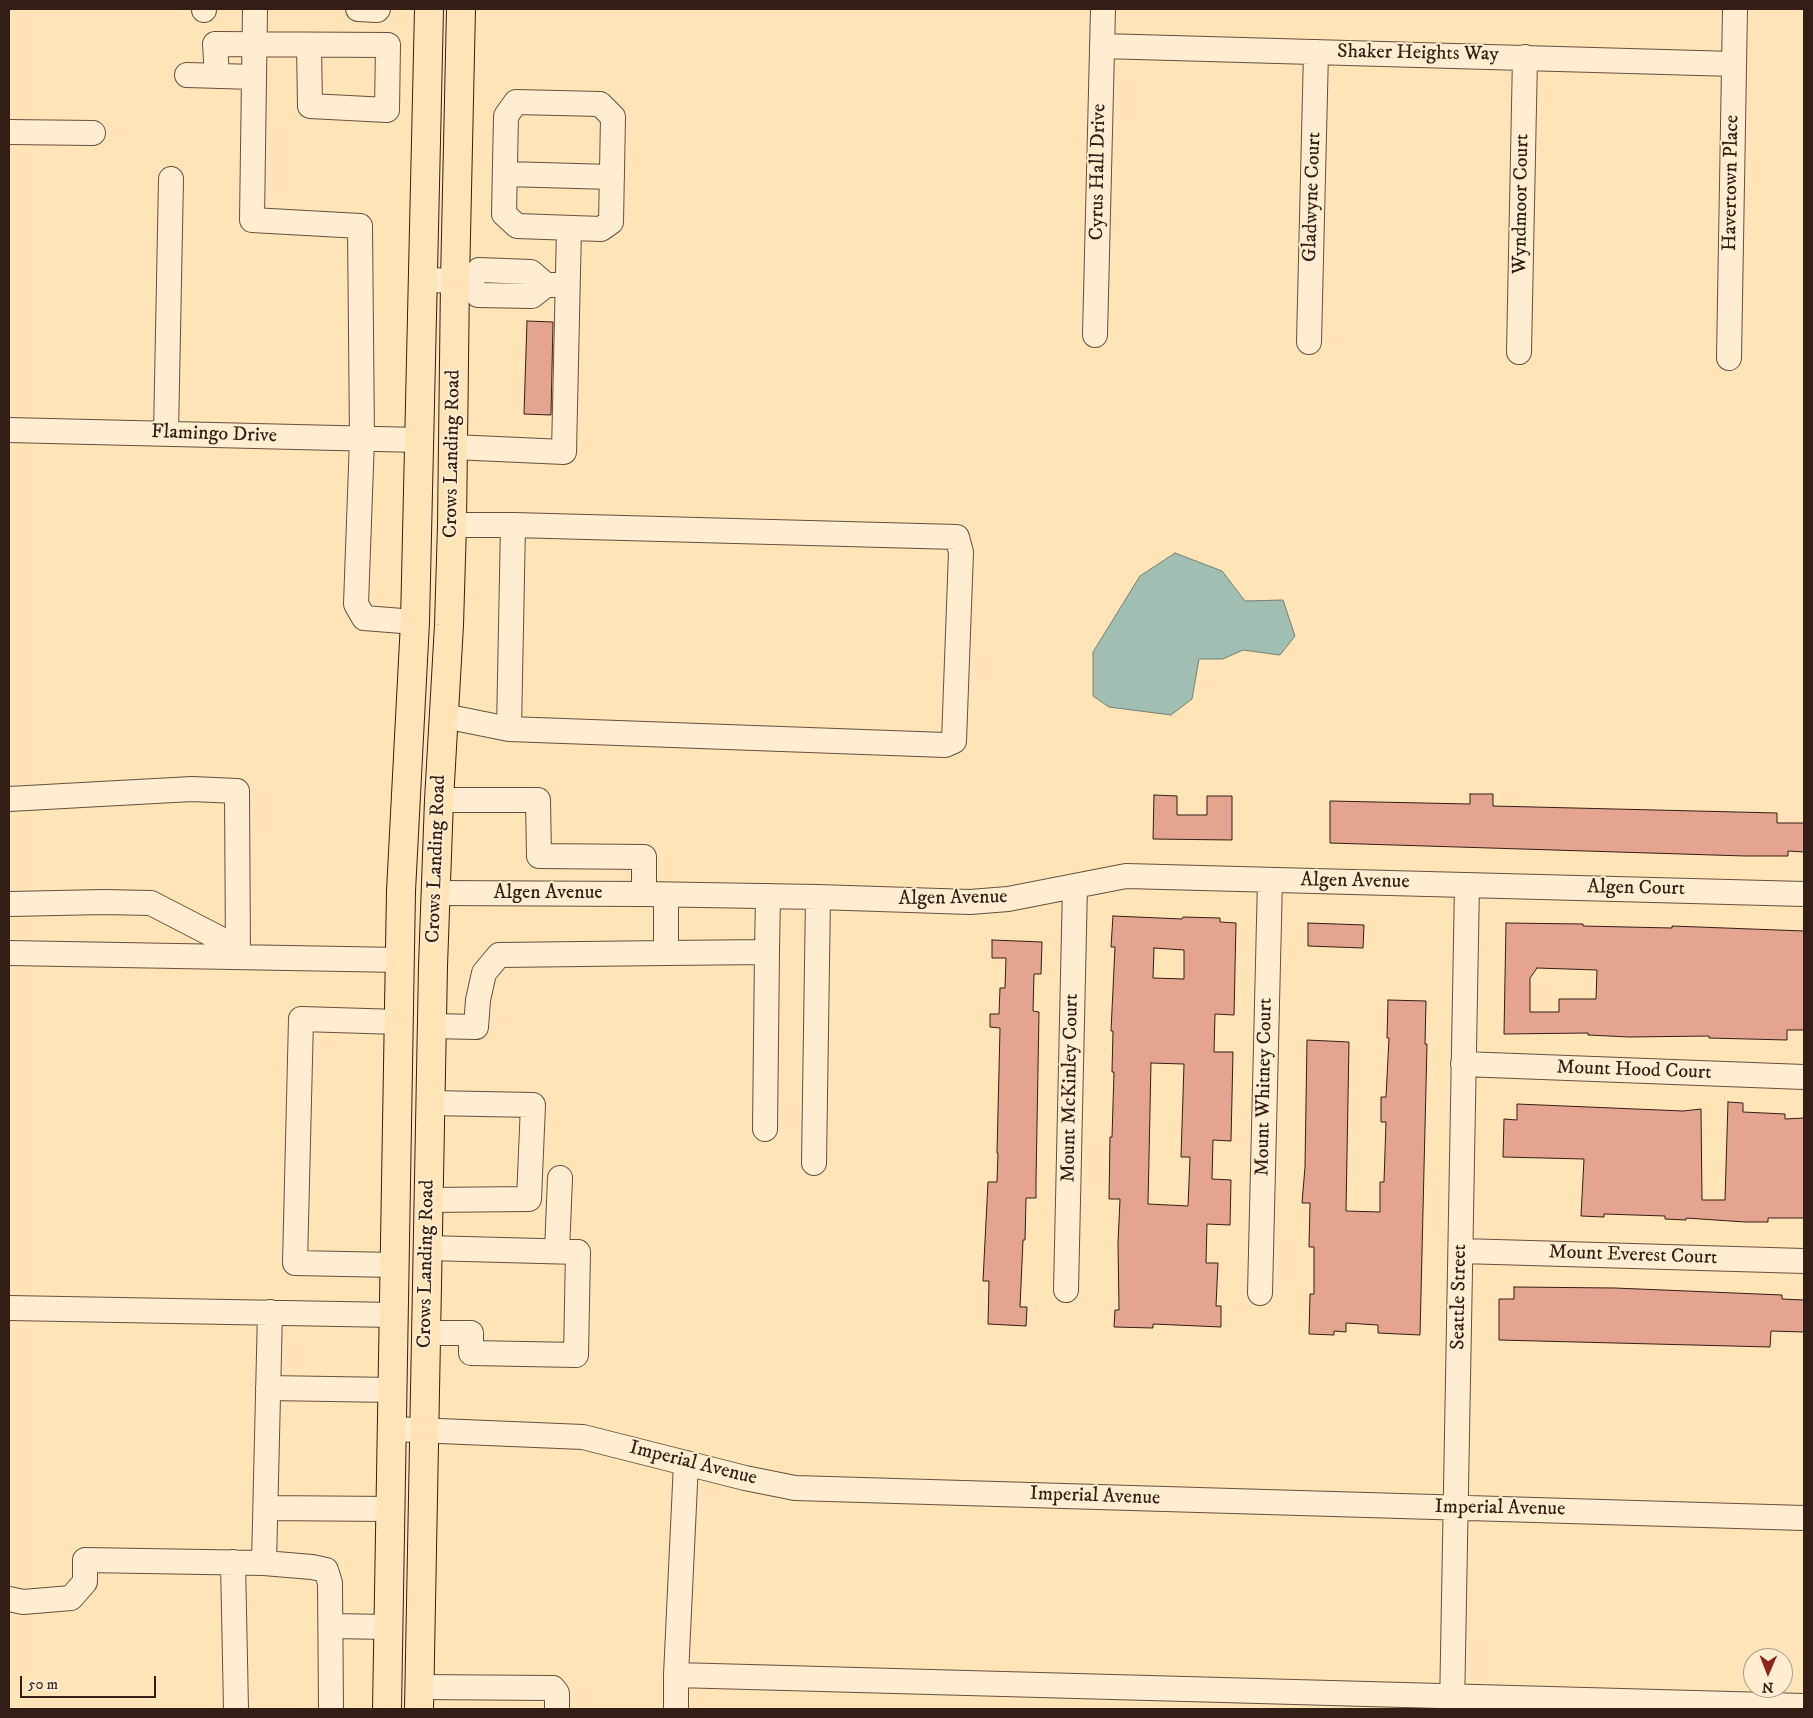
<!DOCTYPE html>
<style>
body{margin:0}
#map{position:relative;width:1813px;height:1718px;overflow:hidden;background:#fee4b6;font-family:"IM FELL DW Pica",serif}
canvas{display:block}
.frame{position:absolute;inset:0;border:10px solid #331e16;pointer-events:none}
.north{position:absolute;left:1743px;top:1648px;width:50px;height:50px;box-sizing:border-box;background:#feedd0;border:1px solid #ad9a86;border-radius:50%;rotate:181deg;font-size:14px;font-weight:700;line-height:20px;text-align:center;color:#331e16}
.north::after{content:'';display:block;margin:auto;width:18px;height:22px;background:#8f2418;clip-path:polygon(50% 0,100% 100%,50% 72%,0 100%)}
.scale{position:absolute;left:20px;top:1676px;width:136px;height:22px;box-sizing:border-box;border:2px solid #331e16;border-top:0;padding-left:6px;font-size:15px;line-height:18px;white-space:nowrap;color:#331e16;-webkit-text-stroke:4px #feedd0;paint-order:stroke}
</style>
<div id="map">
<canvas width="1813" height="1718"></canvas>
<div class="frame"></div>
<div class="north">N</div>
<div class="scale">50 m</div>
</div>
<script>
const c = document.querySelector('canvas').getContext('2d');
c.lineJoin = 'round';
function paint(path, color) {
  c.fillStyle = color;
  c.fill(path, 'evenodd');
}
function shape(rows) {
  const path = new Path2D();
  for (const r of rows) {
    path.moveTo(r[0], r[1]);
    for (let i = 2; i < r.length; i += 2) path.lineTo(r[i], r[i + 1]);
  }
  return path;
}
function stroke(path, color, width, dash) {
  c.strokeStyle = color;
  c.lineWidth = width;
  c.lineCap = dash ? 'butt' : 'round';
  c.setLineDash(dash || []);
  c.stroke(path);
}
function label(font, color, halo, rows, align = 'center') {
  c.font = font + ' "IM FELL DW Pica",serif';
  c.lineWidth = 4;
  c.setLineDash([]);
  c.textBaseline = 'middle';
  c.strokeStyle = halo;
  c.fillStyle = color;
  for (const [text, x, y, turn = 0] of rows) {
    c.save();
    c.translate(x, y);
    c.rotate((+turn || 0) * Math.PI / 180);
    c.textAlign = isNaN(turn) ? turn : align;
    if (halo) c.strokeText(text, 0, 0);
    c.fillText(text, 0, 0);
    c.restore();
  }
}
const water = shape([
 [1175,553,1222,571,1245,601,1283,600,1295,636,1280,655,1243,650,1223,659,1199,659,1192,699,1171,715,1109,707,1093,696,1093,652,1140,576,1175,553]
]);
paint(water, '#a0beb1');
stroke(water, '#747e73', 1);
const building = shape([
 [527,321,553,322,551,415,524,414,527,321],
 [1470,794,1493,794,1493,806,1777,813,1777,823,1804,823,1804,852,1788,851,1788,856,1745,856,1330,843,1330,801,1470,804,1470,794],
 [1154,795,1177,796,1177,815,1207,815,1207,796,1232,796,1232,840,1153,839,1154,795],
 [1113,916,1182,919,1183,917,1220,918,1220,922,1236,923,1234,1015,1215,1014,1214,1052,1233,1052,1231,1141,1213,1140,1212,1179,1231,1180,1230,1225,1207,1224,1206,1263,1218,1263,1216,1306,1221,1306,1221,1327,1153,1324,1153,1328,1114,1327,1115,1310,1119,1310,1118,1243,1120,1199,1109,1199,1110,1137,1112,1137,1114,1072,1112,1072,1113,1031,1111,1031,1115,947,1111,947,1113,916],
 [1154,948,1184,950,1184,979,1153,978,1154,948],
 [1151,1063,1184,1064,1181,1157,1190,1157,1188,1206,1148,1204,1151,1063],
 [1308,923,1364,925,1363,948,1308,946,1308,923],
 [1506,923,1583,924,1583,926,1627,927,1672,928,1672,926,1804,931,1804,1030,1787,1030,1787,1040,1709,1038,1709,1036,1629,1037,1588,1035,1588,1033,1504,1034,1506,923],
 [1537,968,1597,970,1596,999,1559,999,1559,1012,1530,1012,1530,978,1537,968],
 [992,940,1042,942,1041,974,1034,974,1033,1011,1039,1012,1036,1181,1036,1198,1026,1198,1025,1240,1023,1240,1020,1307,1027,1307,1026,1326,988,1324,989,1281,983,1281,988,1182,997,1182,998,1153,997,1153,1000,1028,990,1027,990,1014,999,1014,1000,988,1005,988,1006,958,992,958,992,940],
 [1388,1000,1426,1001,1425,1044,1427,1044,1420,1335,1378,1333,1378,1325,1346,1323,1346,1332,1334,1331,1334,1335,1309,1334,1310,1294,1314,1294,1314,1247,1309,1247,1310,1203,1302,1203,1305,1167,1307,1040,1349,1042,1346,1211,1380,1212,1380,1182,1384,1182,1386,1122,1381,1122,1381,1097,1386,1097,1389,1038,1387,1038,1388,1000],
 [1728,1102,1743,1103,1743,1112,1785,1114,1785,1119,1804,1118,1804,1218,1768,1218,1768,1222,1745,1222,1686,1218,1686,1220,1665,1219,1665,1216,1604,1214,1604,1217,1581,1216,1584,1159,1503,1157,1504,1119,1517,1120,1517,1104,1683,1111,1701,1109,1702,1200,1725,1200,1728,1102],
 [1514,1287,1615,1288,1782,1295,1782,1299,1804,1300,1804,1332,1771,1331,1770,1347,1499,1340,1499,1299,1514,1299,1514,1287]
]);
paint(building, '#e5a490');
stroke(building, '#331e16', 1);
const minor = shape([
 [255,9,252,220,360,226,362,439,356,604,364,618,415,622],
 [358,9,377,10,378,9],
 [204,10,204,9],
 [1102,46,1734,64],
 [187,75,254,77],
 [217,76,215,44,388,45,387,110,310,106,309,45],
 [516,102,600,104,613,117,611,222,601,229,517,226,504,214,506,116,516,102],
 [9,132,93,133],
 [505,174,612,177],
 [423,280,469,281,479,270,531,272,546,285],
 [469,281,478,295,532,296,546,285,561,285],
 [1095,335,1103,9],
 [1309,342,1316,52],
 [1519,352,1525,57],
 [1729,358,1735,9],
 [9,430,419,440],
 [166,434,171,179],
 [453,447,564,452,569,228],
 [444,716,509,729,945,745,954,741,961,552,957,537,513,525,452,525],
 [509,729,513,525],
 [9,799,192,789,237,791,238,957],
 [439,800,538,800,539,856,644,857,644,894],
 [436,893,644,894,818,897,970,902,1008,899,1126,876,1804,894],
 [9,904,104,902,151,903,238,948],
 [9,953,400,960],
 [666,953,767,952,768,896],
 [432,1026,476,1027,478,1000,484,973,499,955,666,953,666,895],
 [1463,1064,1804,1077],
 [765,1129,767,952],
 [814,1163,818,897],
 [428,1200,529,1199,533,1105,430,1103],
 [557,1251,560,1178],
 [1461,1251,1804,1261],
 [394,1265,295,1263,301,1019,399,1022],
 [1066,1290,1075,886],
 [1260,1293,1270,880],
 [9,1308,394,1315],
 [426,1333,471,1333,471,1353,576,1355,578,1252,428,1248],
 [268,1388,392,1390],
 [392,1429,583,1437,745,1478,795,1488,1804,1518],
 [266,1508,390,1509],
 [233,1562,236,1709],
 [264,1563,270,1312],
 [9,1599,23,1602,71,1598,85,1582,85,1560,264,1563,312,1567,326,1570,330,1583,331,1709],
 [331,1626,388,1627],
 [676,1675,686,1463],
 [419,1687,553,1688,557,1693,557,1709],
 [676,1709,676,1675,1804,1706],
 [1452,1709,1467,885]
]);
const major = shape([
 [387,1709,401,891,415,622,429,9],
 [419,1709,433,966,439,800,449,625,452,525,455,281,461,9]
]);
stroke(minor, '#66503e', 26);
stroke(major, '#331e16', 30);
stroke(minor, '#feedd0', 24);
stroke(major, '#fee4b6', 28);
label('20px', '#331e16', '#feedd0', [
 ["Shaker Heights Way",1418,54,1],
 ["Cyrus Hall Drive",1099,172,-89],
 ["Havertown Place",1732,183,-89],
 ["Gladwyne Court",1313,197,-88],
 ["Wyndmoor Court",1522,204,-89],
 ["Flamingo Drive",214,435,2],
 ["Crows Landing Road",453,454,-89],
 ["Crows Landing Road",437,859,-88],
 ["Algen Avenue",1355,882,1],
 ["Algen Court",1636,889,1],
 ["Algen Avenue",548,894],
 ["Algen Avenue",953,899,-1],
 ["Mount Hood Court",1634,1071,2],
 ["Mount Whitney Court",1265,1087,-89],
 ["Mount McKinley Court",1071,1088,-89],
 ["Mount Everest Court",1633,1256,2],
 ["Crows Landing Road",427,1264,-89],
 ["Seattle Street",1460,1297,-89],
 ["Imperial Avenue",693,1464,14],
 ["Imperial Avenue",1095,1497,2],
 ["Imperial Avenue",1500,1509,1]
]);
</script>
